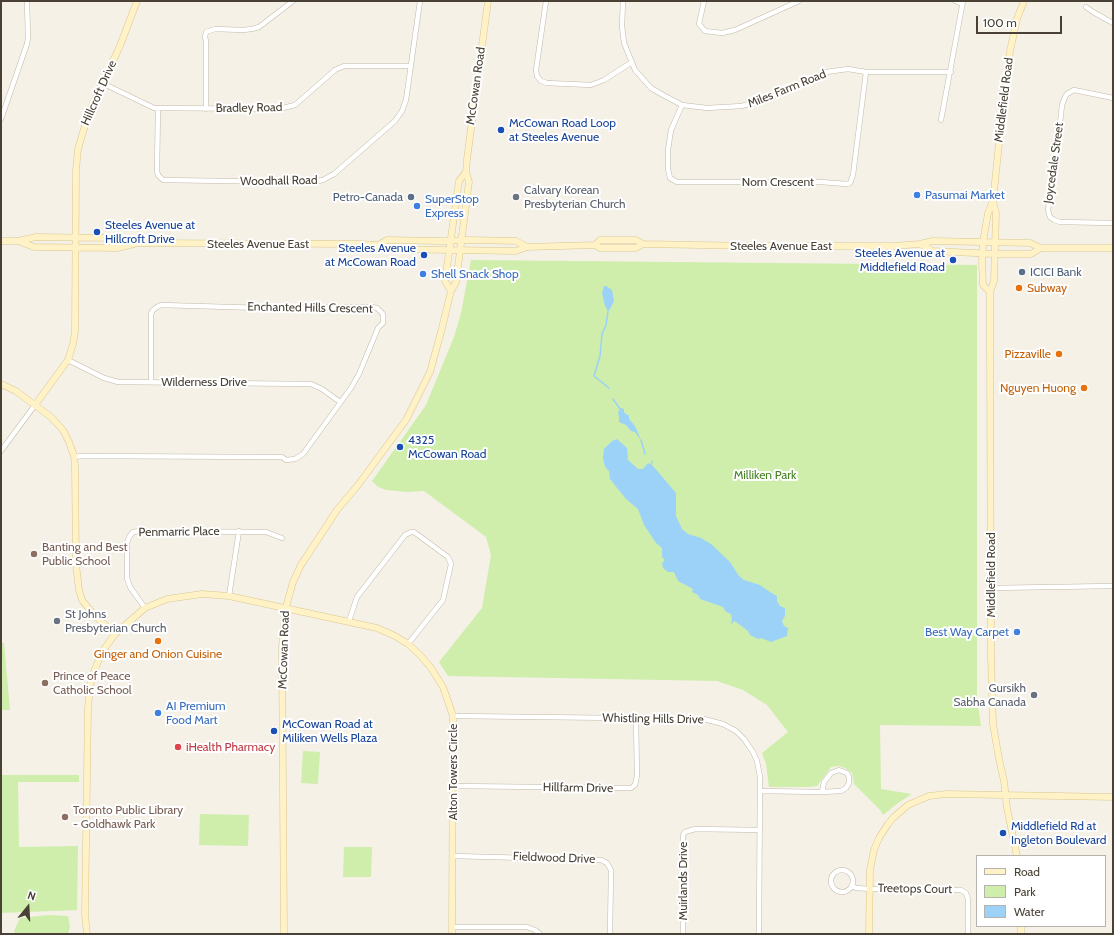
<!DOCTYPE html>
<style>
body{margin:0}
#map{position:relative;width:1114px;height:935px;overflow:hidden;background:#f5f1e7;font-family:Cabin,sans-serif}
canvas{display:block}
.frame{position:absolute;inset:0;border:2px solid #494135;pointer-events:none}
.legend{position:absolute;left:976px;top:855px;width:130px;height:72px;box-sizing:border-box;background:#fff;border:1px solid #b6b3ae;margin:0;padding:5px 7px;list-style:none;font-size:12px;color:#494135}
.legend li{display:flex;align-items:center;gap:8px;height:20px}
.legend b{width:20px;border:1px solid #b6b3ae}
.north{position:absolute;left:8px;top:887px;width:40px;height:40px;-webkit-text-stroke:3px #fff;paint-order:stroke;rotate:18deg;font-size:11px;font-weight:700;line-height:16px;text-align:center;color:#494135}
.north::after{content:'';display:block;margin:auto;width:14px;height:18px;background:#494135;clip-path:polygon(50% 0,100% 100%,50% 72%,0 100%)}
.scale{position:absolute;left:976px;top:16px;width:86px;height:18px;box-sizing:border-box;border:2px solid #494135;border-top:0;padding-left:5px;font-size:12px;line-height:14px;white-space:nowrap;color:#494135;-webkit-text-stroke:3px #fff;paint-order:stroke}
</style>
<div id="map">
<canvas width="1114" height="935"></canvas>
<div class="frame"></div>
<ul class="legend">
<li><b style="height:5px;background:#fff2c7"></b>Road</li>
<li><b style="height:11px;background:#cfeeab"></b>Park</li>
<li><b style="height:11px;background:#9cd2f8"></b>Water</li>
</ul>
<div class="north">N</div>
<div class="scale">100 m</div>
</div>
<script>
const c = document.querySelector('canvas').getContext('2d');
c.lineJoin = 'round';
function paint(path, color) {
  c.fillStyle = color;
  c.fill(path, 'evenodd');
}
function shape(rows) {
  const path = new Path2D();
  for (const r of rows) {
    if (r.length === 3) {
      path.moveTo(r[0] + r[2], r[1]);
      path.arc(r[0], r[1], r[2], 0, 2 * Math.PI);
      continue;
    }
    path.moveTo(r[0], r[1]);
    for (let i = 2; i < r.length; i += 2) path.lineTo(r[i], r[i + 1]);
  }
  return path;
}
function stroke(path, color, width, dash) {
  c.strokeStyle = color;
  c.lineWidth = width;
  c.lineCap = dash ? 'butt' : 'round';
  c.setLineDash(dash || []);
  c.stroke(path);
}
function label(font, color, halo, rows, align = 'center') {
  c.font = font + ' Cabin,sans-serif';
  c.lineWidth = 4;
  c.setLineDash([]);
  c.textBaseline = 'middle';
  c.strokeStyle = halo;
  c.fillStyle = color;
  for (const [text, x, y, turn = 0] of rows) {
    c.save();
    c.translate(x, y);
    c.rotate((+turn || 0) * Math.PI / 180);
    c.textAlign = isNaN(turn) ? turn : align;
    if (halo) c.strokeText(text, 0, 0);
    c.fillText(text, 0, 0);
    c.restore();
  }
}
paint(shape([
 [471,260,977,265,977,697,981,726,880,725,881,789,912,794,898,803,883,815,880,810,854,784,852,773,845,768,839,766,831,767,817,786,806,787,769,787,766,764,762,753,788,732,767,705,743,690,717,681,448,676,439,662,482,608,491,555,486,537,424,491,408,492,386,490,378,487,372,481,426,405,454,337,461,313],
 [1,643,4,643,10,710,1,710],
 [303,751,320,752,318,784,301,783],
 [1,775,79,775,79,782,18,782,19,847,78,846,77,910,1,913],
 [200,814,249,815,248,846,199,845],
 [344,847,372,847,371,877,343,877],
 [48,915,68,916,70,926,68,934,15,934,14,931,20,918]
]), '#cfeeab');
paint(shape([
 [604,286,606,286,612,290,614,301,610,309,608,311,605,306,602,293],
 [621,408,624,409,624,412,627,415,629,415,629,419,635,426,641,440,635,432,631,431,626,425,619,422,619,417,618,412],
 [617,439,627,448,628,460,638,469,643,469,648,463,653,466,676,493,676,516,682,529,688,534,701,538,711,544,730,562,739,576,744,580,760,585,770,592,777,596,777,601,780,606,785,608,785,616,782,621,784,626,788,628,787,636,771,642,761,638,758,639,750,635,748,631,736,622,734,621,732,624,731,624,732,620,731,614,726,612,723,607,700,599,698,595,692,592,693,589,678,581,674,572,668,572,663,568,662,563,665,560,662,557,662,548,656,543,644,525,638,509,626,499,610,479,609,471,605,467,603,458,604,449,612,441]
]), '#9cd2f8');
stroke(shape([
 [608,311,606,325,602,334,600,356,594,376,609,388],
 [613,399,620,409],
 [641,440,645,454],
 [651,465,652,461]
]), '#9cd2f8', 1.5);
const street = shape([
 [546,1,536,70,537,76,541,81,547,83,591,85,604,80,632,62],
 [623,1,622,26,624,43,635,70,651,88,663,95,682,105,707,108,742,106,768,98,826,72,848,69,866,72,951,72],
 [704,1,699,24,705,31,722,33,735,30,799,1],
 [955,1,962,4],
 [1086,7,1093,12,1113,23],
 [102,83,154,108,279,109,295,105,335,70,344,66,411,66],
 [1113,98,1074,90,1067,94,1065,97,1062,105,1058,142,1048,210,1050,217,1054,220,1060,222,1113,223],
 [682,105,671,130,668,150,668,169,670,178,677,182,821,182,847,184,850,183,853,175,866,72],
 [158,108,157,171,158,175,163,180,289,182,314,182,323,180,334,174,395,121,402,111,406,100,420,1],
 [206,109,206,41,205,37,206,32,215,29,243,30,252,29,259,27,293,1],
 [1,119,27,44,28,38,27,1],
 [941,120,963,1],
 [68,360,104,378,118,382,311,384,322,389,340,402],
 [1,451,35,405],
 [74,457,82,456,271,457,282,457,286,460,295,459,303,454,351,388,359,374,378,328,383,323,383,314,377,308,372,307,263,308,161,305,157,307,153,310,151,314,151,382],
 [991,588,1113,586],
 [229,596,239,531],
 [145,608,130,587,127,578,127,543,129,537,133,532,139,531,266,532,282,538],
 [349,621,357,597,405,535,411,532,414,532,448,557,451,564,443,600,408,644],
 [453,716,704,719,723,724,736,731,744,739,753,752,757,761,760,777,759,934],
 [453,786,631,788,635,785,637,776,636,718],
 [760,791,822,792,841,791,846,788,849,783,849,777,847,773,839,770,831,773,824,782,822,792],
 [453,856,601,860,607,863,611,870,610,934],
 [842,881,11],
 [852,886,856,888,870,889,961,890,966,893,968,899,968,934],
 [453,927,527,927,535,930,540,934],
 [683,934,683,835,685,832,695,829,760,830]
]);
const secondary = shape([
 [993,201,996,213,994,281,990,292,990,341,991,656,993,724,999,759,1004,781,1007,808,1017,856],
 [1,241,18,241,36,237,116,238,137,243],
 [18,241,34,247,117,248,138,243,360,244,378,245,386,249,516,251,527,247,595,245,600,248,636,248,643,244,754,246,893,246,920,244,932,241,1030,243,1041,248,1113,248],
 [920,244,933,251,995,254,1031,254,1041,248],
 [378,245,387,240,441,241,470,240,516,241,527,247],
 [595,245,600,240,636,240,643,244],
 [451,291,445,281,459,181,466,172],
 [990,292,983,285,982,262,983,242,988,213,993,201,1002,115,1010,51,1017,19,1024,1],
 [1,384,16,391,51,417,63,430,69,442,74,456,75,466,76,564,79,590,82,600,94,615,115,634],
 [35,405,68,360,73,344,75,332,76,170,78,149,89,112,120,46,137,1],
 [87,934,85,915,88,708,90,685,95,669,102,652,115,634,145,608,167,599,202,594,229,596,377,628,395,636,408,644,420,655,431,668,443,687,453,716,452,934],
 [284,934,282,646,286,607,293,582,301,565,337,510,358,485,406,420,430,372,441,332,451,291,456,282,469,182,466,172,467,159,488,1],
 [869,934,870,870,874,850,879,838,888,824,894,817,908,805,929,796,947,794,1113,797],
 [1021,934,1021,926]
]);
stroke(street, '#c2b9a8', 5.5);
stroke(secondary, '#d9c791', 7);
stroke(street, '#fff', 4.5);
stroke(secondary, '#fff2c7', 6);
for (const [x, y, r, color] of [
 [501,130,4,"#1a4fb4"],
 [917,195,4,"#3f7fe0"],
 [411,197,4,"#5c6f8a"],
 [516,197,4,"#6b7280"],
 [417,206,4,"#3f7fe0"],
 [97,232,4,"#1a4fb4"],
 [424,255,4,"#1a4fb4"],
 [953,260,4,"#1a4fb4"],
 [1022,272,4,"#5c6f8a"],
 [423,274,4,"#3f7fe0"],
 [1019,288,4,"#e8710a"],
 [1059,354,4,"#e8710a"],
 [1084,388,4,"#e8710a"],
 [400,447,4,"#1a4fb4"],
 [34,554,4,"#8d6e63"],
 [57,621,4,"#6b7280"],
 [1017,632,4,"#3f7fe0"],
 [158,641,4,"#e8710a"],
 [45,683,4,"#8d6e63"],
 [1034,695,4,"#6b7280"],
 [158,713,4,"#3f7fe0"],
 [274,731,4,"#1a4fb4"],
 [178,747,4,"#e0444e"],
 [65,817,4,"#8d6e63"],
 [1003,833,4,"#1a4fb4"]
]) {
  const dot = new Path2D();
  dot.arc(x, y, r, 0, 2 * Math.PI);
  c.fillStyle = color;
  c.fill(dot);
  stroke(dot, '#fff', 1.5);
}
label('12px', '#494135', '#fff', [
 ["McCowan Road",476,86,-82],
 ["Miles Farm Road",787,89,-22],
 ["Hillcroft Drive",99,93,-66],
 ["Middlefield Road",1004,100,-83],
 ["Bradley Road",249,108,-1],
 ["Joycedale Street",1054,163,-82],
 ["Woodhall Road",279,181,-1],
 ["Norn Crescent",778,182],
 ["Steeles Avenue East",258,244],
 ["Steeles Avenue East",781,246],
 ["Enchanted Hills Crescent",310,308,1],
 ["Wilderness Drive",204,382],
 ["Penmarric Place",179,532,-1],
 ["Middlefield Road",991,575,-90],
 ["McCowan Road",284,650,-88],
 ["Whistling Hills Drive",653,719,1],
 ["Alton Towers Circle",453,772,-90],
 ["Hillfarm Drive",578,788,1],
 ["Fieldwood Drive",554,858,2],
 ["Muirlands Drive",683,881,-90],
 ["Treetops Court",915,889,1]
]);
label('12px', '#164399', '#fff', [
 ["McCowan Road Loop",509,123],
 ["at Steeles Avenue",509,137],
 ["Steeles Avenue at",105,225],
 ["Hillcroft Drive",105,239],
 ["Steeles Avenue",416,248,"right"],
 ["at McCowan Road",416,262,"right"],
 ["Steeles Avenue at",945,253,"right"],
 ["Middlefield Road",945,267,"right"],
 ["4325",408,440],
 ["McCowan Road",408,454],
 ["McCowan Road at",282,724],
 ["Miliken Wells Plaza",282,738],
 ["Middlefield Rd at",1011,826],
 ["Ingleton Boulevard",1011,840]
], 'left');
label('12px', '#5b616d', '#fff', [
 ["Calvary Korean",524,190],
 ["Presbyterian Church",524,204],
 ["St Johns",65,614],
 ["Presbyterian Church",65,628],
 ["Gursikh",1026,688,"right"],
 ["Sabha Canada",1026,702,"right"]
], 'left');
label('12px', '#366cbe', '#fff', [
 ["Pasumai Market",925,195],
 ["SuperStop",425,199],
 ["Express",425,213],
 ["Shell Snack Shop",431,274],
 ["Best Way Carpet",1009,632,"right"],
 ["AI Premium",166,706],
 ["Food Mart",166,720]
], 'left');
label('12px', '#4e5e75', '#fff', [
 ["Petro-Canada",403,197],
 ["ICICI Bank",1030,272,"left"]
], 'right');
label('12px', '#c56008', '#fff', [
 ["Subway",1027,288,"left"],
 ["Pizzaville",1051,354],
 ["Nguyen Huong",1076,388],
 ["Ginger and Onion Cuisine",158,654,"center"]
], 'right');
label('12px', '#458221', '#fff', [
 ["Milliken Park",765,475]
]);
label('12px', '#785e54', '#fff', [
 ["Banting and Best",42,547],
 ["Public School",42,561],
 ["Prince of Peace",53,676],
 ["Catholic School",53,690],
 ["Toronto Public Library",73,810],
 ["- Goldhawk Park",73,824]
], 'left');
label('12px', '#be3a42', '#fff', [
 ["iHealth Pharmacy",186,747]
], 'left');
</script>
